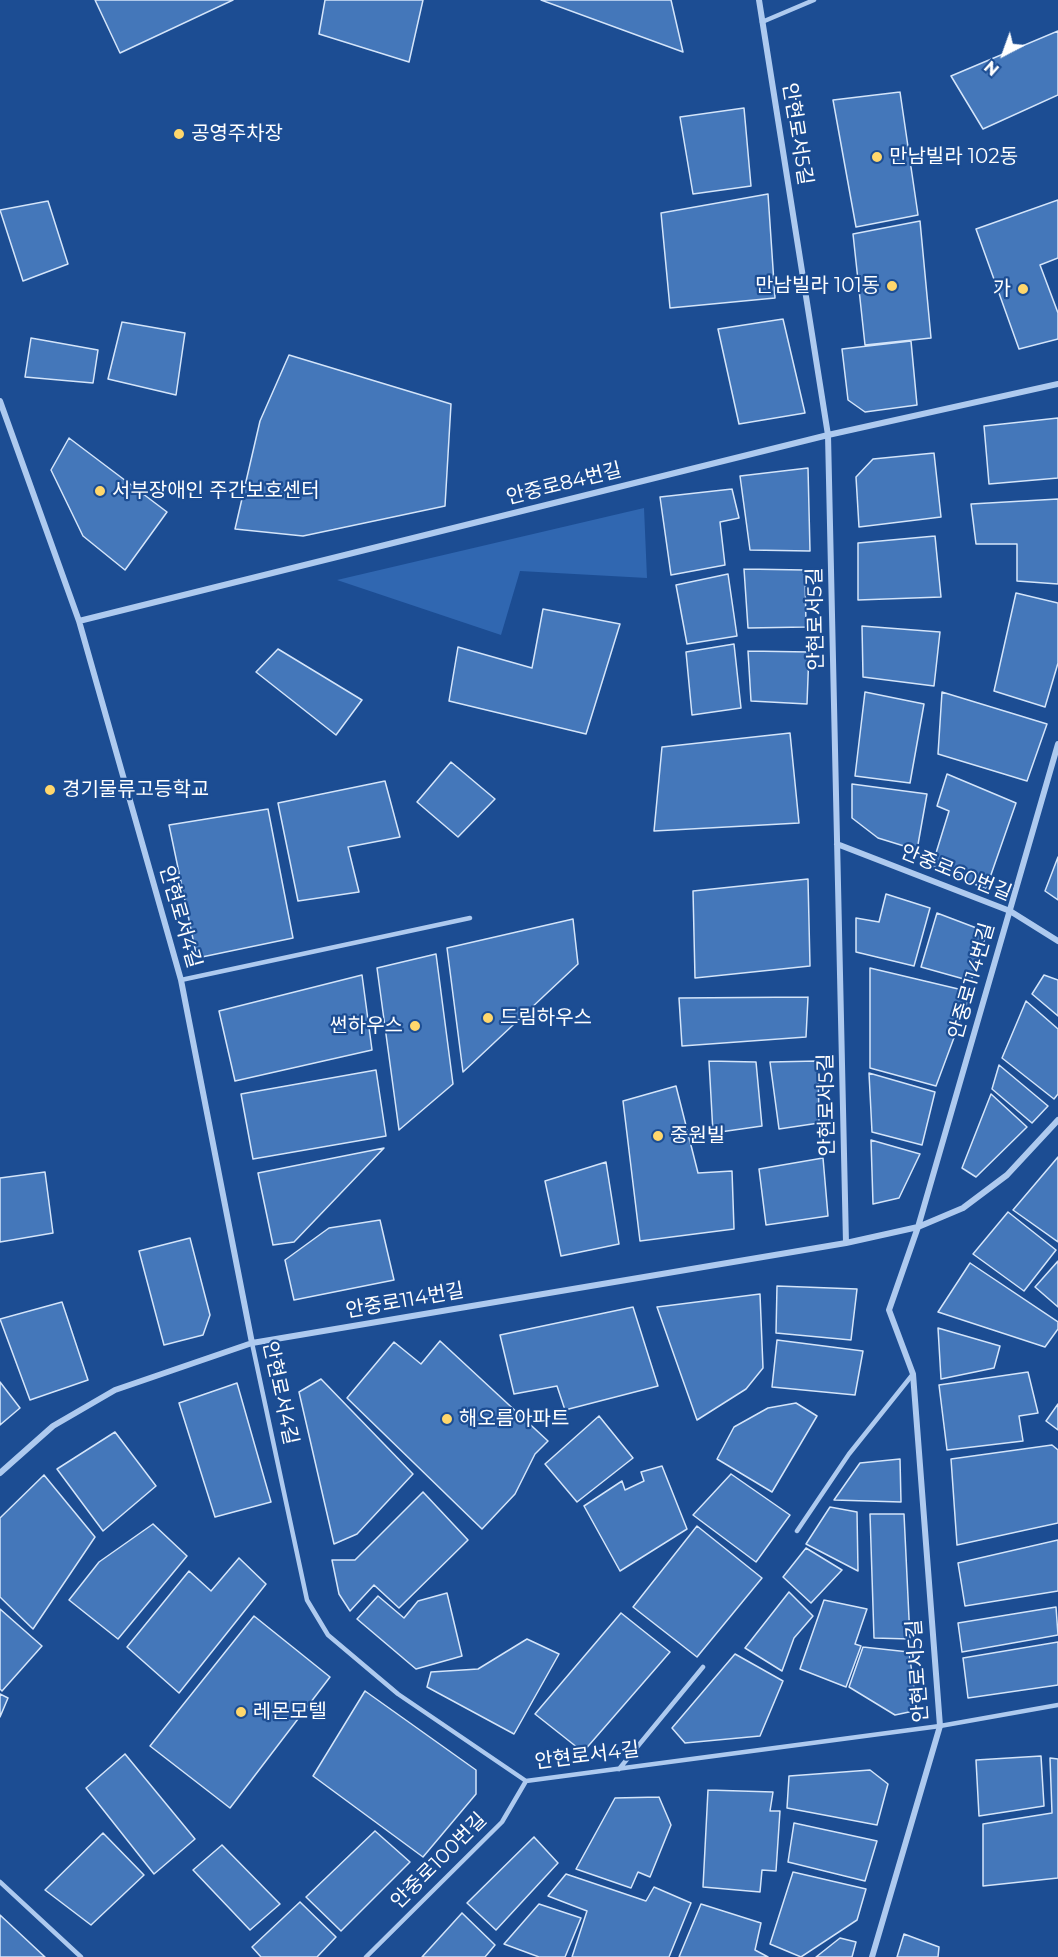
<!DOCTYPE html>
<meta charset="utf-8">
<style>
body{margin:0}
#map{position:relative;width:1058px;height:1957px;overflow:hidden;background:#1c4d93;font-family:Montserrat,sans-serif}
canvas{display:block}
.north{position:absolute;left:974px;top:24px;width:60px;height:60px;-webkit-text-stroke:4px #1c4d93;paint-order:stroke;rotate:221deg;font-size:16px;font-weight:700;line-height:24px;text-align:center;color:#fff}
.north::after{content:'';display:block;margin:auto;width:21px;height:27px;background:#fff;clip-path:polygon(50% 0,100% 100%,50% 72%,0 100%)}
</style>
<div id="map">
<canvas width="1058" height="1957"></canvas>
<div class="north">N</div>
</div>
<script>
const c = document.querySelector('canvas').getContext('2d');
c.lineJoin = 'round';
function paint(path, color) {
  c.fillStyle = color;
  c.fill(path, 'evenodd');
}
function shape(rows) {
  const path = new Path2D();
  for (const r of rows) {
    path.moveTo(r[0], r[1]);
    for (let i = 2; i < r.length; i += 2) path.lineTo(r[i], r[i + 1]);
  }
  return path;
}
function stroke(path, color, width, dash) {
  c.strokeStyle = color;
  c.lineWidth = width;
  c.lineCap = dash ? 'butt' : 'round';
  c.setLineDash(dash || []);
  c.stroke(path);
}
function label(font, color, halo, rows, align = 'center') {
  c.font = font + ' Montserrat,"Noto Sans KR",sans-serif';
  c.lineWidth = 4.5;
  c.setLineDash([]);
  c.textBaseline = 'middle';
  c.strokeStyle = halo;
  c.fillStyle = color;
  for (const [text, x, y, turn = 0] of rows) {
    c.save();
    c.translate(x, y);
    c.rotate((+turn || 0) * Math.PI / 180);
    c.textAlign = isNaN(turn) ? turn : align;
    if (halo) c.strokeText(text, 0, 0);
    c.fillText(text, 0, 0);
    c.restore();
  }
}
paint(shape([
 [644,508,647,578,520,571,501,635,337,580]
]), '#3067b1');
const building = shape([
 [95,0,233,0,120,53,95,0],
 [325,0,423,0,409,62,319,34,325,0],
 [541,0,671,0,683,52,541,0],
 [1058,31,1058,95,983,129,951,76,1058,31],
 [900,92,918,215,856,227,833,100,900,92],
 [744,108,751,186,693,194,680,117,744,108],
 [768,194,775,298,670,308,661,213,768,194],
 [1058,200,1058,258,1040,265,1058,313,1058,339,1019,349,976,229,1058,200],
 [48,201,68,264,23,281,0,210,48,201],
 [920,221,931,338,865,345,853,234,920,221],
 [783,319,805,413,739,424,718,329,783,319],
 [122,322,185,333,176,395,108,379,122,322],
 [31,338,98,350,93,383,25,377,31,338],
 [911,341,917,405,865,412,848,400,842,349,911,341],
 [289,355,451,404,445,506,303,536,235,529,260,421,289,355],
 [1058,418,1058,478,989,484,984,426,1058,418],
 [69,438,167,512,125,570,83,536,51,470,69,438],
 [934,453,941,517,859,527,856,477,873,459,934,453],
 [808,468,810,551,750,550,740,476,808,468],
 [732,489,739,518,720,522,725,565,671,575,660,497,732,489],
 [1058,499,1058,584,1017,581,1017,544,976,544,971,504,1058,499],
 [935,536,941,597,858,600,858,543,935,536],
 [744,569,805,570,806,627,748,628,744,569],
 [728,574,737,636,687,644,676,585,728,574],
 [1016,593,1058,603,1058,663,1045,707,994,691,1016,593],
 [543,609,620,624,586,734,449,701,458,647,532,668,543,609],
 [862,626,940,632,934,686,863,677,862,626],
 [734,644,741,708,692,715,686,652,734,644],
 [278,649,362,700,336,735,256,672,278,649],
 [748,651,809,652,807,704,751,701,748,651],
 [865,692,924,704,910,783,855,776,865,692],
 [942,692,1047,724,1027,781,938,754,942,692],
 [790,733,799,823,654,831,662,747,790,733],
 [451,762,495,799,458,837,417,802,451,762],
 [947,774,1016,803,986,889,932,866,949,811,937,806,947,774],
 [385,781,400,837,348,847,359,892,298,901,278,803,385,781],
 [852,784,927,794,917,850,878,838,852,818,852,784],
 [268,809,293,938,197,958,169,825,268,809],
 [1058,857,1058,900,1045,891,1058,857],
 [808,879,810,966,695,978,693,891,808,879],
 [886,894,930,908,914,966,856,952,856,918,879,922,886,894],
 [937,913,987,932,971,981,921,967,937,913],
 [573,919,578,964,463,1072,447,948,573,919],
 [436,954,453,1084,399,1130,377,968,436,954],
 [870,968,971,992,936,1086,870,1068,870,968],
 [362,975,372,1050,235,1081,219,1011,362,975],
 [1044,975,1058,980,1058,1016,1032,994,1044,975],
 [808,997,806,1037,682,1046,679,998,808,997],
 [1026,1001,1058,1029,1058,1094,1054,1099,1002,1058,1026,1001],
 [709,1061,756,1062,762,1126,713,1133,709,1061],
 [818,1061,819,1123,779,1129,770,1062,818,1061],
 [999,1065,1048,1106,1032,1123,992,1089,999,1065],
 [376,1070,386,1136,253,1159,241,1094,376,1070],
 [869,1073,935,1092,922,1145,872,1132,869,1073],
 [676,1086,698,1173,732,1171,734,1229,640,1241,623,1101,676,1086],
 [991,1094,1027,1127,976,1177,962,1168,991,1094],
 [871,1140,920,1154,899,1198,873,1204,871,1140],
 [384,1148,294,1242,273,1245,258,1173,384,1148],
 [1058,1157,1058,1242,1013,1210,1058,1157],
 [823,1158,828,1216,766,1225,759,1169,823,1158],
 [606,1162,619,1244,561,1256,545,1181,606,1162],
 [45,1172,53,1233,0,1242,0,1178,45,1172],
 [1008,1212,1056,1250,1024,1291,973,1254,1008,1212],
 [380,1220,394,1280,294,1300,285,1260,329,1228,380,1220],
 [190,1238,210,1315,203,1335,164,1345,139,1251,190,1238],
 [1058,1261,1058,1307,1035,1287,1058,1261],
 [970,1263,1058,1322,1058,1329,1045,1347,938,1312,970,1263],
 [777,1286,857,1289,851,1340,776,1333,777,1286],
 [760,1294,763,1368,746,1389,697,1420,657,1307,760,1294],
 [62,1302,88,1380,30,1400,0,1319,62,1302],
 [633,1307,658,1386,565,1410,557,1386,514,1394,500,1335,633,1307],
 [938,1328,1000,1346,994,1368,941,1379,938,1328],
 [777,1340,863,1351,855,1395,772,1387,777,1340],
 [440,1341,548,1441,535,1454,515,1494,482,1529,347,1398,394,1342,421,1364,440,1341],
 [1028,1372,1038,1413,1019,1416,1023,1441,947,1450,939,1385,1028,1372],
 [321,1379,413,1474,357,1534,334,1544,299,1392,321,1379],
 [0,1382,20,1408,0,1425,0,1382],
 [237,1383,271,1502,215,1517,179,1403,237,1383],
 [796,1403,817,1416,772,1492,717,1459,734,1427,768,1408,796,1403],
 [1058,1404,1058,1430,1046,1421,1058,1404],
 [599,1416,633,1458,577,1502,545,1464,599,1416],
 [115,1432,156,1486,103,1531,57,1469,115,1432],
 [1052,1445,1058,1450,1058,1523,957,1545,951,1459,1052,1445],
 [900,1459,901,1502,834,1500,860,1463,900,1459],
 [662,1466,687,1529,620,1571,584,1506,622,1481,625,1490,644,1481,641,1472,662,1466],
 [731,1474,790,1515,756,1562,693,1515,731,1474],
 [44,1475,95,1537,33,1629,0,1597,0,1518,44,1475],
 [423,1492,468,1540,399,1608,374,1585,350,1611,339,1594,332,1560,355,1560,423,1492],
 [830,1507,857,1512,858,1571,806,1544,830,1507],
 [870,1514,904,1514,910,1639,874,1638,870,1514],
 [153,1524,187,1556,118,1639,69,1600,99,1562,153,1524],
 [697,1526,762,1578,697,1657,633,1607,697,1526],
 [1058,1540,1058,1591,965,1606,958,1563,1058,1540],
 [806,1548,842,1570,811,1603,783,1577,806,1548],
 [239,1558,266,1584,179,1693,127,1647,189,1571,211,1591,239,1558],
 [789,1592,813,1616,794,1638,782,1671,745,1648,789,1592],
 [447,1593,462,1656,416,1669,357,1619,378,1596,404,1618,418,1601,447,1593],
 [824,1600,867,1609,855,1644,861,1646,846,1687,800,1669,824,1600],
 [1056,1607,1058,1635,962,1652,958,1623,1056,1607],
 [0,1609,42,1646,2,1691,0,1689,0,1609],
 [621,1613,670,1652,583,1752,535,1714,621,1613],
 [254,1616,330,1677,230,1808,150,1746,254,1616],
 [527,1639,559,1654,514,1734,427,1687,431,1672,478,1669,527,1639],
 [1058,1642,1058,1685,968,1698,963,1658,1058,1642],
 [863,1647,909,1652,916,1701,909,1712,895,1715,849,1687,863,1647],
 [735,1654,783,1681,760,1736,685,1743,672,1728,735,1654],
 [365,1691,476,1770,476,1794,423,1857,313,1776,365,1691],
 [0,1694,8,1698,0,1717,0,1694],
 [125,1754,195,1839,154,1874,86,1788,125,1754],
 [1041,1756,1044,1806,979,1816,976,1760,1041,1756],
 [1050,1758,1058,1759,1058,1878,983,1886,983,1824,1052,1813,1050,1758],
 [870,1770,888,1784,877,1825,787,1808,789,1776,870,1770],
 [708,1790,773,1792,770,1811,780,1811,776,1871,762,1870,760,1892,703,1887,708,1790],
 [659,1797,671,1825,650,1877,638,1872,631,1888,576,1869,615,1798,659,1797],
 [794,1823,877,1841,865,1881,788,1862,794,1823],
 [375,1831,410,1862,341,1931,306,1897,375,1831],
 [103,1833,144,1875,91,1925,45,1890,103,1833],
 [534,1837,558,1863,496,1930,467,1903,534,1837],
 [222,1845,280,1904,250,1930,193,1870,222,1845],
 [793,1872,866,1889,857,1920,801,1957,770,1944,793,1872],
 [566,1874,646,1901,654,1887,691,1903,669,1957,572,1957,587,1911,548,1896,566,1874],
 [300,1902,336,1937,317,1957,261,1957,252,1947,300,1902],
 [539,1904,581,1918,565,1957,539,1957,504,1944,539,1904],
 [701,1904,761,1923,755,1950,768,1957,679,1957,701,1904],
 [462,1913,495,1945,485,1957,422,1957,462,1913],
 [0,1915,45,1957,0,1957,0,1915],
 [904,1934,939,1947,938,1957,897,1957,904,1934],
 [840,1938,856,1942,852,1957,816,1957,840,1938]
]);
paint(building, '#4477ba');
stroke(building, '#d4e5fa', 1.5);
stroke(shape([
 [762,22,814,0],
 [181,980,470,918],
 [252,1343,307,1600,328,1635,398,1694,526,1781,940,1726,1058,1705],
 [797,1531,849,1454,913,1374],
 [619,1769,703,1667],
 [0,1882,81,1957],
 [366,1957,502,1822,526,1781]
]), '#aecaef', 4.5);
stroke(shape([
 [759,0,828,435,846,1243],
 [0,401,79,621,181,980,252,1343],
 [79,621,828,435,1058,384],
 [837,844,1010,911,1058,941],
 [0,1473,53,1426,115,1390,252,1343,846,1243,918,1227,963,1208,1007,1175,1058,1120],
 [872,1957,940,1726,913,1374,889,1310,918,1227,1058,744]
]), '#aecaef', 6);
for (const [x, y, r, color] of [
 [179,134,6,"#ffd76c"],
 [877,157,6,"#ffd76c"],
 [892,286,6,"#ffd76c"],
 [1023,289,6,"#ffd76c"],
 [100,491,6,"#ffd76c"],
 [50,790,6,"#ffd76c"],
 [488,1018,6,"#ffd76c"],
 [415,1026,6,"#ffd76c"],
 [658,1136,6,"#ffd76c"],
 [447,1419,6,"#ffd76c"],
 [241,1712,6,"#ffd76c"]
]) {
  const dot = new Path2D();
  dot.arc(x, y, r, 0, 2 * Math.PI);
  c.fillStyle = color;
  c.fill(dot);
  stroke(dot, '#1c4d93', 2);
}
label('20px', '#fff', '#1c4d93', [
 ["공영주차장",191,134],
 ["만남빌라 102동",889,157],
 ["만남빌라 101동",880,286,"right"],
 ["가",1011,289,"right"],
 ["서부장애인 주간보호센터",112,491],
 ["경기물류고등학교",62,790],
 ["드림하우스",500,1018],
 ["썬하우스",403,1026,"right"],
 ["중원빌",670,1136],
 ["해오름아파트",459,1419],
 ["레몬모텔",253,1712]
], 'left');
label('20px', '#fff', '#1c4d93', [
 ["안현로서5길",797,134,81],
 ["안중로84번길",564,484,-14],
 ["안현로서5길",816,619,-91],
 ["안중로60번길",956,873,22],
 ["안현로서4길",180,917,74],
 ["안중로114번길",972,981,-74],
 ["안현로서5길",827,1105,-91],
 ["안중로114번길",405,1301,-10],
 ["안현로서4길",280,1393,78],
 ["안현로서5길",918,1671,-94],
 ["안현로서4길",587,1756,-7],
 ["안중로100번길",439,1861,-45]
]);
</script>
